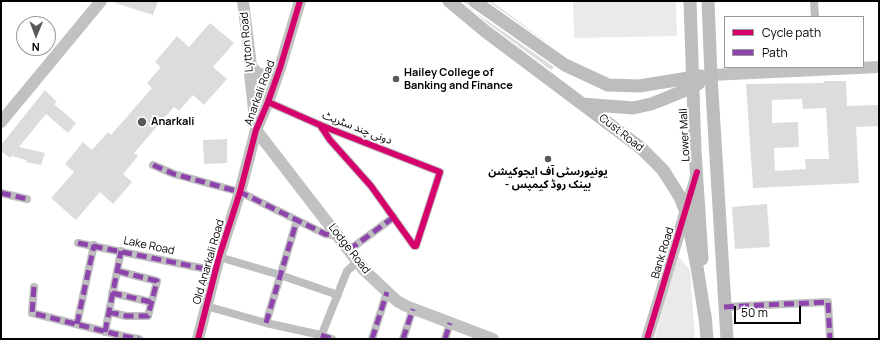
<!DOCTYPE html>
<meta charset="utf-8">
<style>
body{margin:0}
#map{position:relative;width:880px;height:340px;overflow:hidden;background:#fff;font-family:Manrope,sans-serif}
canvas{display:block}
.frame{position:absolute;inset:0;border:2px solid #000;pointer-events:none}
.legend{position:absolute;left:724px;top:16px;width:140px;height:52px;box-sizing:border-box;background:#fff;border:1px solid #999;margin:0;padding:5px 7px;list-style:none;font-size:12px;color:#000}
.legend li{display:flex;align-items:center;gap:8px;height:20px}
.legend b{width:20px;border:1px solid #999}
.north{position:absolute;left:16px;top:16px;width:40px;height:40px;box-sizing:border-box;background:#fff;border:1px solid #999;border-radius:50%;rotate:181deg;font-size:11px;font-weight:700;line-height:16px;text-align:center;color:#000}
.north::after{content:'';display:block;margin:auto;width:14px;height:18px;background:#595959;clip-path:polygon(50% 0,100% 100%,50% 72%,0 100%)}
.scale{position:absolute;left:734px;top:306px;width:67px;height:18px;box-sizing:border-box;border:2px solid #000;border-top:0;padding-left:5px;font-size:12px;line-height:14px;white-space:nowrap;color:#000;-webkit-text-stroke:3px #fff;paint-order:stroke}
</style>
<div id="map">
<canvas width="880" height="340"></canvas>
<div class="frame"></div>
<ul class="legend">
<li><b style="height:5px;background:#d6006c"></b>Cycle path</li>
<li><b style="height:5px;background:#8e44ad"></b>Path</li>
</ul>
<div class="north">N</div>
<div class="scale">50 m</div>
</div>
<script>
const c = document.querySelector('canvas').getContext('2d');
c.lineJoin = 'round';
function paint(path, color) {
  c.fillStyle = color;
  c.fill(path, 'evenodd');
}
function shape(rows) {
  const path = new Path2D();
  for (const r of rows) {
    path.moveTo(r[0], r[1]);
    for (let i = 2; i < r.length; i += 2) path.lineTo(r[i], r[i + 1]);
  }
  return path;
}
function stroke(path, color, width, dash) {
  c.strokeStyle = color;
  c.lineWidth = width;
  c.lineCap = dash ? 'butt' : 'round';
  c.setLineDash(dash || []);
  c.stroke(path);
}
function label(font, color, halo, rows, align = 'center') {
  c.font = font + ' Manrope,"Noto Sans Arabic",sans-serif';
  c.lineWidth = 4;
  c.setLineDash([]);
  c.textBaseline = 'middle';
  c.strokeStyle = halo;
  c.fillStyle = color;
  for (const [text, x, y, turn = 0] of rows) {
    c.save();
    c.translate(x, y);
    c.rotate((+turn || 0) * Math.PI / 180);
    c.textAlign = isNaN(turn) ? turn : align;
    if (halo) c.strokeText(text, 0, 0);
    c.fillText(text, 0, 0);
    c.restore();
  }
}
paint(shape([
 [573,1,676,1,677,36,574,38],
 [676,254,690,270,695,339,655,339]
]), '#eaeaea');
paint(shape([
 [116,1,158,1,153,15,115,3],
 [462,1,466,1,469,8,554,67,551,70,490,25],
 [488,1,491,1,553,47],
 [210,23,234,43,213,67,227,79,204,105,193,95,179,111,174,107,134,153,138,156,123,174,132,182,113,204,100,192,76,220,51,198,74,172,65,164,83,142,92,150,108,132,111,135,152,88,147,83,161,67,155,62,177,36,189,47],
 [824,81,846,81,847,106,879,105,879,126,856,127,859,183,753,188,746,84,824,83],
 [802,99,803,109,826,108,829,159,805,159,806,169,775,171,774,148,799,147,798,122,772,123,772,100],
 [45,90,57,102,54,104,76,123,68,133,46,114,19,147,45,153,41,165,26,162,26,160,12,156,10,158,1,151,1,145],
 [227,139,227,163,204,164,203,140],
 [767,204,770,247,735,249,732,207]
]), '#dcdcdc');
stroke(shape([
 [814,1,815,17],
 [268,102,320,125,440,172,416,246,414,246,371,186,330,140,320,125],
 [153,165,174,174,240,192,325,234,338,236],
 [1,193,27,199],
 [78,243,216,271],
 [349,250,394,217],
 [219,257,280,275,338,295],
 [34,287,32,313,123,336,139,339],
 [112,293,151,302],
 [206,306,266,323,321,335,332,339],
 [724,307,828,302,830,339],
 [109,312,126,316,148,316,157,281,117,271],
 [266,323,297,220],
 [77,324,94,245],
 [105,332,121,251],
 [320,339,347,271,357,262],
 [372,339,387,292],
 [403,339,413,309],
 [445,339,450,323]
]), '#bebebe', 8);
stroke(shape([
 [243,1,251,66,250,74,256,127],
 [251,66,257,73,265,75,273,74,277,72,280,68],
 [711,75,879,67],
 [1,122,101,1],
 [256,130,364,270,397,301,406,306,493,339],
 [198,339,219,257,240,192,256,130,268,102,280,68,300,1],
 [647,339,696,177]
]), '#c1c1c1', 12);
stroke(shape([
 [449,1,485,31,641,148,663,170,680,197,686,212,697,267,706,324],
 [474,1,565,65,608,85,639,86,701,76],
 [690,1,695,151,702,259],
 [708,1,711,75,727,339],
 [582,104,633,108,651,104,664,99,693,87,699,83],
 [705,315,707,339]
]), '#bdbdbd', 13);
stroke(shape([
 [153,165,174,174,240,192,325,234,338,236],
 [1,193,27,199],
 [78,243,216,271],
 [349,250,394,217],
 [34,287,32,313,123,336,139,339],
 [112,293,151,302],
 [724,307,828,302,830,339],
 [109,312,126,316,148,316,157,281,117,271],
 [266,323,297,220],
 [77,324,94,245],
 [105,332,121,251],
 [321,335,332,339],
 [372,339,387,292],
 [403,339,413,309],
 [445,339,450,323]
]), '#8e44ad', 5, [10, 5]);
stroke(shape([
 [268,102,320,125,440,172,416,246,414,246,371,186,330,140,320,125],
 [198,339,219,257,240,192,256,130,268,102,280,68,300,1],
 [647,339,697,172]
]), '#d6006c', 6);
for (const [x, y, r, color] of [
 [396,79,4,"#595959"],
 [142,122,5,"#595959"],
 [548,159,4,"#595959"]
]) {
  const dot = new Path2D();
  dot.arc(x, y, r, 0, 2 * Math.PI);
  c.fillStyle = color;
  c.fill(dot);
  stroke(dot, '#fff', 1.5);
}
label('11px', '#000', '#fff', [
 ["Lytton Road",247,42,-95],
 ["Anarkali Road",260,93,-70],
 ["دونی چند سٹریٹ",357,128,21],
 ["Cust Road",621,133,38],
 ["Lower Mall",685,135,-93],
 ["Lake Road",149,246,12],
 ["Lodge Road",349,249,52],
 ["Bank Road",663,253,-73],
 ["Old Anarkali Road",209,262,-74]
]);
label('bold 11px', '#000', '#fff', [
 ["Hailey College of",404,73],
 ["Banking and Finance",404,86],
 ["Anarkali",151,122],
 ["یونیورسٹی آف ایجوکیشن",548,172,"center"],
 ["- بینک روڈ کیمپس",548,185,"center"]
], 'left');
</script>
